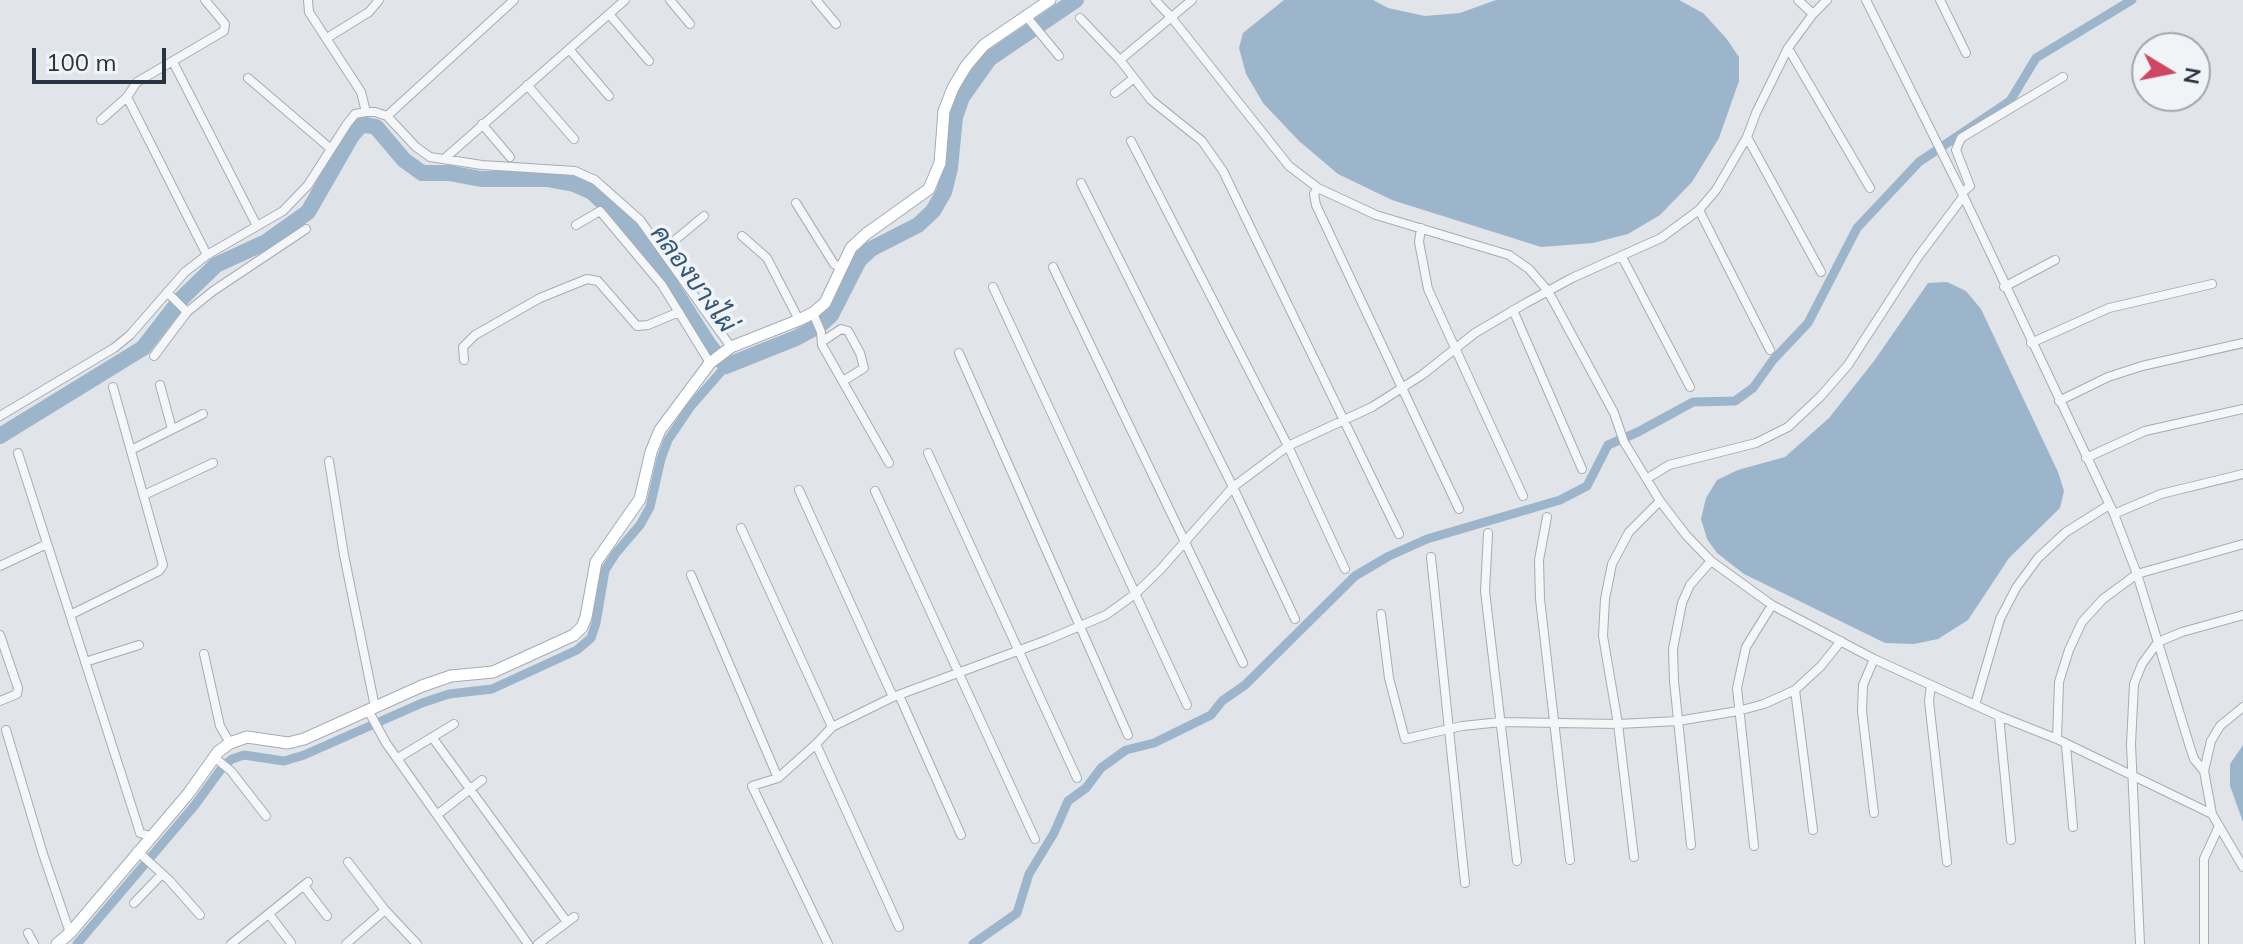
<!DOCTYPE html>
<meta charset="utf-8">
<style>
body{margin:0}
#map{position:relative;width:2243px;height:944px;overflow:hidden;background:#e1e5ea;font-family:Mulish,sans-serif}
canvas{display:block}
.north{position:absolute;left:2131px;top:32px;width:80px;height:80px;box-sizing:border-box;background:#f1f4f7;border:2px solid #a1a7af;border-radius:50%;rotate:100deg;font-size:22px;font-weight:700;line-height:32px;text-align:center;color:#293442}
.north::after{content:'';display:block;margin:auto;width:28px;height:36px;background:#cf4663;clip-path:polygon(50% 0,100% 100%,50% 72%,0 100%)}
.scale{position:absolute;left:32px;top:48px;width:134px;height:36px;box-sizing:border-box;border:4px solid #293442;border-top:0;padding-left:10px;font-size:24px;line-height:28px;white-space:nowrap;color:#293442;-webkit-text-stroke:6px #f1f4f7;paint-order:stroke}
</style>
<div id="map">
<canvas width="2243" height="944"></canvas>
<div class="north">N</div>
<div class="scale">100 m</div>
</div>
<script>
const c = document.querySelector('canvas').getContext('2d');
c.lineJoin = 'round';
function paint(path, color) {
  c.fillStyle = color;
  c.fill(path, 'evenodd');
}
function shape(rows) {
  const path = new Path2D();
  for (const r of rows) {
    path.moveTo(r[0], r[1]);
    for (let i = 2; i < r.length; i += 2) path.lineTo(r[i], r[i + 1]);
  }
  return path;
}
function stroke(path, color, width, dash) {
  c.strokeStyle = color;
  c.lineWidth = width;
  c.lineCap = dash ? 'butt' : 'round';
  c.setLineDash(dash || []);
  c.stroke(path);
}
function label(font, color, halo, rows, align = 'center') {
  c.font = font + ' Mulish,Sarabun,sans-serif';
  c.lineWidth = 7;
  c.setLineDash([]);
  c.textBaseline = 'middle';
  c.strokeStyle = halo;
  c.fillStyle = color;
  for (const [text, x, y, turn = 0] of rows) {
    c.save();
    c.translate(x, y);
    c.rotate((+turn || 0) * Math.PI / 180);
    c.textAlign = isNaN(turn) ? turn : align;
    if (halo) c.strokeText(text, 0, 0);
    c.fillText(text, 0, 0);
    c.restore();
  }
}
paint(shape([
 [1284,0,1373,0,1388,8,1425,16,1460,13,1496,0,1679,0,1703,13,1726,38,1739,57,1739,81,1719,138,1692,182,1660,215,1628,234,1593,243,1541,247,1392,200,1338,174,1299,141,1263,103,1246,74,1239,48,1243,33],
 [1947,282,1966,291,1981,309,2058,472,2064,491,2060,508,2009,558,1968,620,1938,639,1914,644,1885,643,1744,574,1717,553,1707,539,1701,519,1706,498,1717,480,1738,470,1785,457,1829,418,1874,361,1928,283],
 [2243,745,2243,822,2230,786,2230,764]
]), '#9cb5ca');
stroke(shape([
 [77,944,195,805,224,765,232,759,244,755,284,761,304,755,422,703,449,694,492,689,577,650,591,638,596,623,605,570,616,553,640,525,650,507,661,459,668,440,691,406,726,366],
 [973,944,1017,913,1029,874,1054,833,1068,801,1086,788,1101,768,1126,750,1154,743,1211,715,1222,701,1245,685,1355,576,1389,556,1427,539,1560,500,1587,486,1608,445,1638,432,1693,402,1735,401,1753,388,1773,360,1808,323,1857,228,1919,162,2010,101,2036,58,2132,0]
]), '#9cb5ca', 9);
stroke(shape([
 [0,436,143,348,181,299,216,265,266,242,308,212,351,137,360,126,366,125,376,127,404,160,422,173,449,173,481,179,547,179,574,184,592,192,630,227,655,260,709,345,726,366,796,338,820,325,831,315,859,260,871,249,918,225,933,211,944,192,950,168,955,117,962,97,989,59,1076,0]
]), '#9cb5ca', 16);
const street = shape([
 [308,0,309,12,361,92,366,112],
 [670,0,690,24],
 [816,0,836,24],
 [1155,0,1171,17,1289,166,1318,188,1376,215,1509,255,1529,269,1548,291,1614,413,1624,442,1660,501,1686,535,1711,561,1772,605,1874,659,1999,716,2057,739,2212,814],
 [1798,0,1813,14],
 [1866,0,1962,193,2114,514,2137,574,2190,747,2194,759,2204,771],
 [1940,0,1966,53],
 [609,14,649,61],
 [1026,16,1059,56],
 [1080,18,1120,60,1151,100,1202,141,1223,171,1399,534],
 [327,38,369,12,379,0],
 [1788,48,1870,188],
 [569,49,609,96],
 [1120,60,1192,0],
 [173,62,257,226],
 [248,78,331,149],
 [527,85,574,139],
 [1115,93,1134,78],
 [127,97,207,255],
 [387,116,514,0],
 [101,120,127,97,137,82,224,31,225,24,205,0],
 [482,124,510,157],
 [1747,137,1821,272],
 [1131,141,1288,446,1345,569],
 [444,159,625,0],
 [1081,183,1233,487,1295,619],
 [1318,188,1314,194,1316,205,1459,509],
 [1962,193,1970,186,1956,150,1961,138,2063,77],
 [796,203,834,264,841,268],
 [1699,210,1770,350],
 [576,225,600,211,662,285,710,363],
 [1421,228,1419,242,1428,289,1523,496],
 [742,236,767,258,799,320],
 [663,250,704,216],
 [1622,257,1690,387],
 [1053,267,1243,663],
 [993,287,1187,705],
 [2004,287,2055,260],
 [167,292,187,312,213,291,306,229],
 [1513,310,1582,469],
 [813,313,821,332,822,345,889,463],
 [823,341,841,329,848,331,860,353,864,368,843,381],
 [2031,343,2109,308,2212,284],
 [959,353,1128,735],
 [154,356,187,312],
 [464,360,463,347,475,335,540,298,587,279,598,281,637,326,648,325,679,312],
 [160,385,172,429],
 [2059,401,2108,377,2142,366,2243,343],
 [0,416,114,348,130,335,185,272,207,255,283,211,308,185,347,124,355,114,366,112,375,112,387,116,416,147,430,157,482,165,575,171,595,180,640,220,731,347],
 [131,450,203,414],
 [18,453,137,823,140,833,150,836],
 [928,453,1077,778],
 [2086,458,2145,431,2243,409],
 [329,461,344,555,375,707],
 [1648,478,1669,465,1756,443,1788,427,1820,397,1848,365,1918,257,1963,197],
 [799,490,893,697],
 [875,491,1035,839],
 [144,495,213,463],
 [2114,514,2161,494,2243,474],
 [1547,517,1539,560,1540,599,1570,860],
 [741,528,832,727],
 [1488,533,1485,591,1517,861],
 [1431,557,1465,883],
 [0,566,47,544],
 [691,575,778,778],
 [1381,614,1389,678,1405,739,1462,726,1501,722,1618,724,1678,721,1738,711,1764,704,1795,690,1821,666,1841,641],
 [70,615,159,571,163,565,113,387],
 [0,635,18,688,17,694,0,701],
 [204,654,220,726,230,743],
 [1874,659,1863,685,1862,711,1874,813],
 [85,662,139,645],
 [1931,685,1929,701,1947,862],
 [1795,690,1813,830],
 [899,695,961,835],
 [1975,705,2000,619,2016,588,2038,558,2066,532,2109,505],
 [2243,707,2220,726,2211,741,2204,771,2212,814,2243,867],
 [368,710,386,743,528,944],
 [1999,716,2011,840],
 [6,730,43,854,70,933],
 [432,737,567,922],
 [2057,739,2059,682,2069,650,2082,622,2103,599,2137,574,2243,544],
 [816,744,899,927],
 [2066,745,2073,827],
 [214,757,231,771,266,816],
 [398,758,454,724],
 [438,814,482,780],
 [1691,845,1674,681,1673,649,1682,603,1690,585,1711,561],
 [1754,846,1737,688,1746,647,1772,605],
 [137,851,169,880,200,915],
 [1634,857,1618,724,1603,636,1605,599,1612,564,1629,532,1660,501],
 [348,862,385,910,417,944],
 [304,886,327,916],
 [134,903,162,874],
 [269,914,291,943],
 [28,933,34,944],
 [231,944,308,882],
 [346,944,385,910],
 [538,944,574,917],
 [828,944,752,786,778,778,816,744,832,727,893,697,1047,640,1106,615,1135,594,1160,570,1233,487,1288,446,1372,407,1422,375,1475,333,1526,303,1572,278,1661,238,1699,210,1716,190,1747,137,1756,113,1788,48,1813,14,1827,0],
 [2140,944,2131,744,2134,684,2142,664,2158,642,2182,632,2243,615],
 [2204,944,2204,859,2219,826]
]);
const secondary = shape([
 [57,944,70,933,188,794,218,752,230,743,247,737,288,743,304,739,422,686,451,676,493,672,574,635,582,627,586,617,596,562,640,499,651,452,660,430,710,363,731,347,799,320,813,313,825,303,851,248,866,234,929,189,940,163,944,111,953,88,966,66,984,45,1050,0]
]);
stroke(street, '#a6acb4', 10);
stroke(secondary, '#a6acb4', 13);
stroke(street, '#f4f6f8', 8);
stroke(secondary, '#fff', 11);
label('italic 26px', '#335576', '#f1f4f7', [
 ["คลองบางไผ่",693,279,54]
]);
</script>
